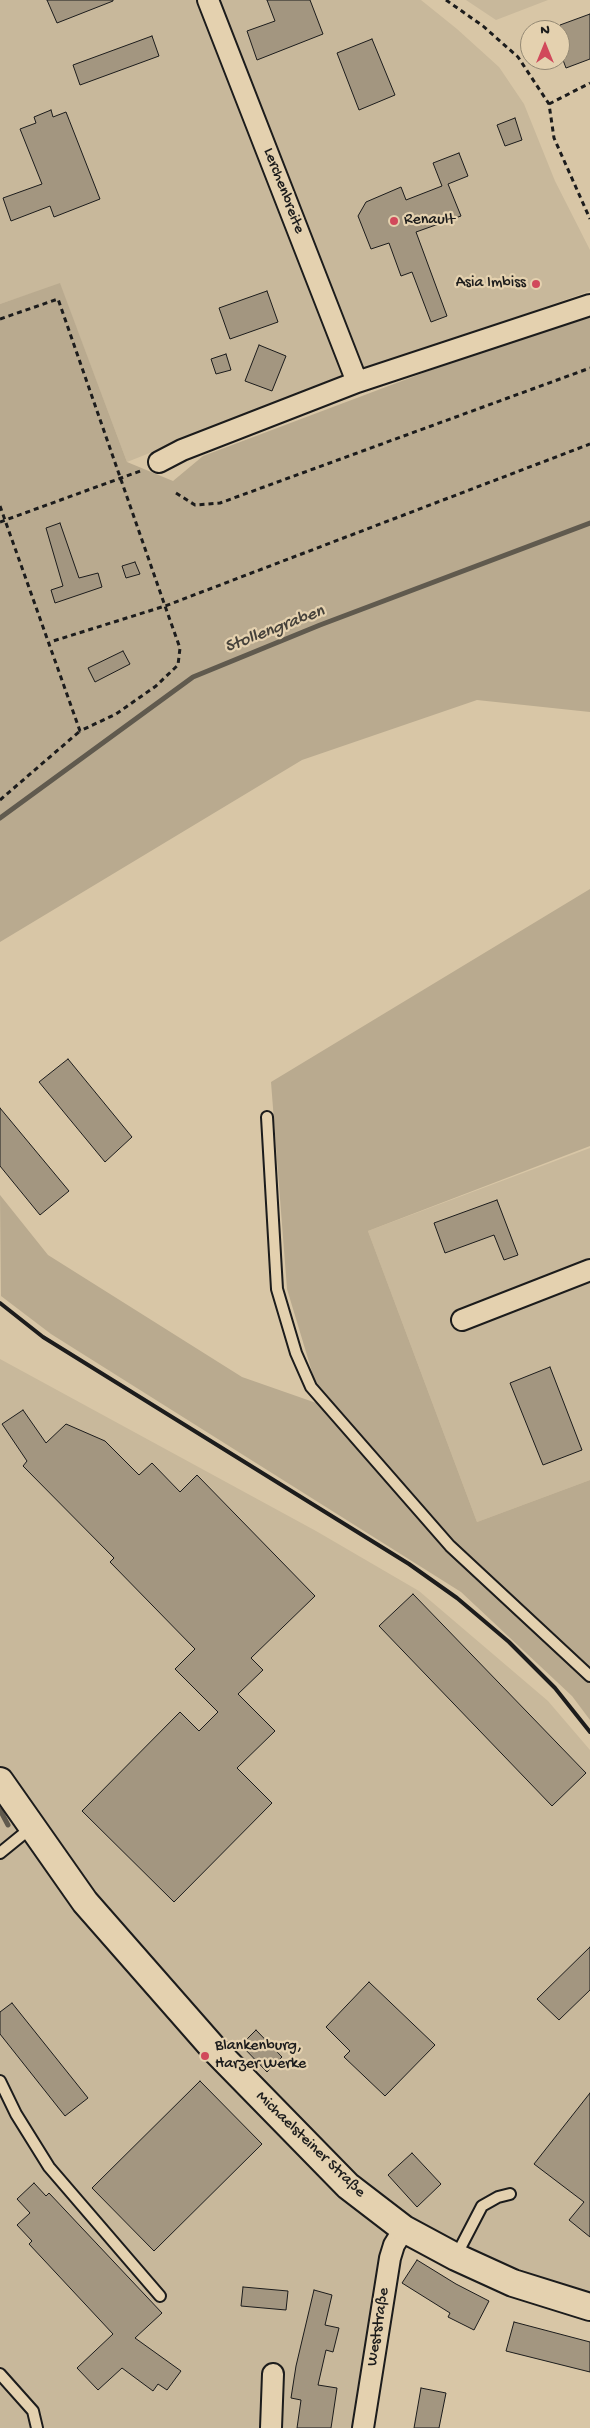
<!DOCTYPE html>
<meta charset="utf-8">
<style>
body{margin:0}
#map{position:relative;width:590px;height:2428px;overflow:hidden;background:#d8c6a6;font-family:"Gochi Hand",sans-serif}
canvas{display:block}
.north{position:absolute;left:520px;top:20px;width:50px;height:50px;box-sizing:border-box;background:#e4d1af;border:1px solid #948974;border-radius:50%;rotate:0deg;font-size:14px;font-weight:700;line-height:20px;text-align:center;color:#1c1c1c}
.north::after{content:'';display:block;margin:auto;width:18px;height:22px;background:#d1495b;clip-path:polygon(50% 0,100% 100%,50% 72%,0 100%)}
</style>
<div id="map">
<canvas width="590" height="2428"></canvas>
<div class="north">N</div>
</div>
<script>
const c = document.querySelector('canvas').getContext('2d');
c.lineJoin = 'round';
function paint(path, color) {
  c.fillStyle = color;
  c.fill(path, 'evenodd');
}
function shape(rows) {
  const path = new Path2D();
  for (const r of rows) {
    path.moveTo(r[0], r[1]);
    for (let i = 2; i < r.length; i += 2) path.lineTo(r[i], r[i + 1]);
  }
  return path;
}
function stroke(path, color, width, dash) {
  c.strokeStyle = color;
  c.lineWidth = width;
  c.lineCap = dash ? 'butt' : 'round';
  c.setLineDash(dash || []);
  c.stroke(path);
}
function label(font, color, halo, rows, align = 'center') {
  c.font = font + ' "Gochi Hand",sans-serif';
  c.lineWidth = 4.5;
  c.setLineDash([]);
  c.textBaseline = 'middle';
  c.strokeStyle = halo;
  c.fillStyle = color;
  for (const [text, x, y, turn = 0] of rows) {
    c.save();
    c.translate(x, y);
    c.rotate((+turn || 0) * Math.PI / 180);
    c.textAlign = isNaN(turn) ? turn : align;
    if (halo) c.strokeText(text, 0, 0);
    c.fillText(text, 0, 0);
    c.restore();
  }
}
paint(shape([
 [0,0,421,0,457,29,499,67,524,104,555,181,590,250,590,291,276,403,127,462,60,284,0,304],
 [466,0,548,0,496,20],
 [590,1148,590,1480,477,1522,368,1231],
 [0,1359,316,1531,419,1591,548,1701,590,1750,590,2297,539,2283,413,2222,381,2244,353,2428,0,2428]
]), '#c8b89b');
paint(shape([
 [60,283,127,462,173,481,203,456,590,310,590,712,477,700,302,760,0,942,0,304],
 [590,889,590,1146,368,1231,477,1522,590,1480,590,1720,572,1696,461,1592,51,1334,1,1296,0,1195,48,1255,242,1377,322,1405,287,1289,271,1082]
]), '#b9aa8f');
stroke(shape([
 [0,818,193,677,320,625,590,523],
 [0,1810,8,1825]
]), '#605a4e', 5);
const building = shape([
 [47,0,113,0,113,1,57,23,47,0],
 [267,0,310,0,323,34,257,60,247,31,275,21,267,0],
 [590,14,590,59,566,68,560,52,560,25,590,14],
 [152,36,159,56,80,85,73,65,152,36],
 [372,39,395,95,359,110,337,53,372,39],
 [51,110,53,117,66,112,100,199,54,217,50,206,11,221,3,198,42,184,20,129,36,123,34,117,51,110],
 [515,118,522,140,505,146,497,125,515,118],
 [459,153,468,176,448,184,461,216,416,232,447,316,431,322,412,272,401,276,389,243,371,249,358,216,366,202,401,187,406,200,442,186,433,163,459,153],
 [267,291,278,322,230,339,219,308,267,291],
 [259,345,286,356,272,391,245,381,259,345],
 [226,354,231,370,216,374,211,359,226,354],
 [60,523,79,578,98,573,102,587,55,603,51,590,63,586,46,528,60,523],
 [135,562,140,574,126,578,122,566,135,562],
 [123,651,130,664,95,682,88,668,123,651],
 [68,1059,132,1137,105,1162,39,1082,68,1059],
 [0,1108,69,1191,40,1215,0,1166,0,1108],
 [497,1200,518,1255,504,1260,494,1235,445,1253,434,1223,497,1200],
 [550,1367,582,1450,543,1465,510,1383,550,1367],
 [23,1410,46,1443,66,1424,105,1441,139,1475,152,1463,180,1492,197,1475,315,1596,251,1658,263,1670,238,1694,275,1731,237,1768,272,1803,174,1902,82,1811,180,1712,199,1731,218,1712,175,1669,195,1649,110,1562,114,1558,23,1466,27,1461,2,1424,23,1410],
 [413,1594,586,1773,552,1806,379,1626,413,1594],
 [590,1947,590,1990,559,2020,537,1999,590,1947],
 [369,1982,435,2045,385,2096,344,2057,350,2051,326,2027,369,1982],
 [12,2003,88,2098,65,2116,0,2034,0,2012,12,2003],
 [256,2030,282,2057,267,2072,241,2045,256,2030],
 [200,2081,262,2144,154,2251,92,2188,200,2081],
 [590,2093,590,2237,569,2220,584,2202,534,2164,590,2093],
 [412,2153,441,2184,417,2207,388,2175,412,2153],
 [34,2183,46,2196,49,2193,162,2313,135,2338,181,2371,167,2390,158,2384,153,2391,122,2368,98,2390,77,2368,113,2334,29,2244,32,2241,17,2225,30,2213,17,2199,34,2183],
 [417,2260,456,2284,489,2301,474,2330,448,2317,450,2313,402,2283,417,2260],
 [243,2287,288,2291,286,2310,241,2306,243,2287],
 [314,2290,332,2295,325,2325,339,2328,333,2352,326,2350,318,2385,337,2388,331,2428,297,2428,301,2400,291,2398,296,2366,314,2290],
 [514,2322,590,2342,590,2372,506,2351,514,2322],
 [421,2388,446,2393,439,2428,414,2428,421,2388]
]);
paint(building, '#a39680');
stroke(building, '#1c1c1c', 1);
const service = shape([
 [267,1117,277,1289,296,1353,311,1387,450,1546,590,1676],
 [0,1853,32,1827],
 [0,2081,16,2114,49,2167,160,2296],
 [456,2256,482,2206,498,2197,510,2194],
 [0,2374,33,2411,37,2428]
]);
const minor = shape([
 [208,0,357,382,590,305],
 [159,462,182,450,357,382],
 [462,1320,590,1270],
 [271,2428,273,2374],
 [363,2428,390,2258,394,2245,404,2229]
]);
const tertiary = shape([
 [0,1781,85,1902,214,2049,348,2186,404,2229,456,2257,513,2283,590,2307]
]);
stroke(service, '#1c1c1c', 14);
stroke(minor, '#1c1c1c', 24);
stroke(tertiary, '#1c1c1c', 30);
stroke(shape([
 [446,0,483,26,518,57,549,104,554,138,590,219],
 [549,104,590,83],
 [0,319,58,299,165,606,590,444],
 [176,493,195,505,220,503,590,368],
 [0,506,80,731,116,714,156,686,178,665,180,648,165,606,50,642],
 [0,522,143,470],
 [0,800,80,731]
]), '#1c1c1c', 3, [5, 4]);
stroke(service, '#e4d1af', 10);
stroke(minor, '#e4d1af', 20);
stroke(tertiary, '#e4d1af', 26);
stroke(shape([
 [0,1303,43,1337,409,1564,457,1598,509,1642,555,1688,590,1732]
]), '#1c1c1c', 4);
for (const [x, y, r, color] of [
 [394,221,5,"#d1495b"],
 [536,284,5,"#d1495b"],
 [205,2056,5,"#d1495b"]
]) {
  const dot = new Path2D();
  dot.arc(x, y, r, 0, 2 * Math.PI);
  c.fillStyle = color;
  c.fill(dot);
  stroke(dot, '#e4d1af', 2);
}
label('16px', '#1c1c1c', '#e4d1af', [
 ["Lerchenbreite",283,191,69],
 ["Michaelsteiner Straße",310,2145,44],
 ["Weststraße",379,2327,-81]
]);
label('16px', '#1c1c1c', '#e4d1af', [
 ["Renault",404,221],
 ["Asia Imbiss",526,284,"right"],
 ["Blankenburg,",215,2047],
 ["Harzer Werke",215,2065]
], 'left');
label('italic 18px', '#444039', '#e4d1af', [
 ["Stollengraben",275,630,-21]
]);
</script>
